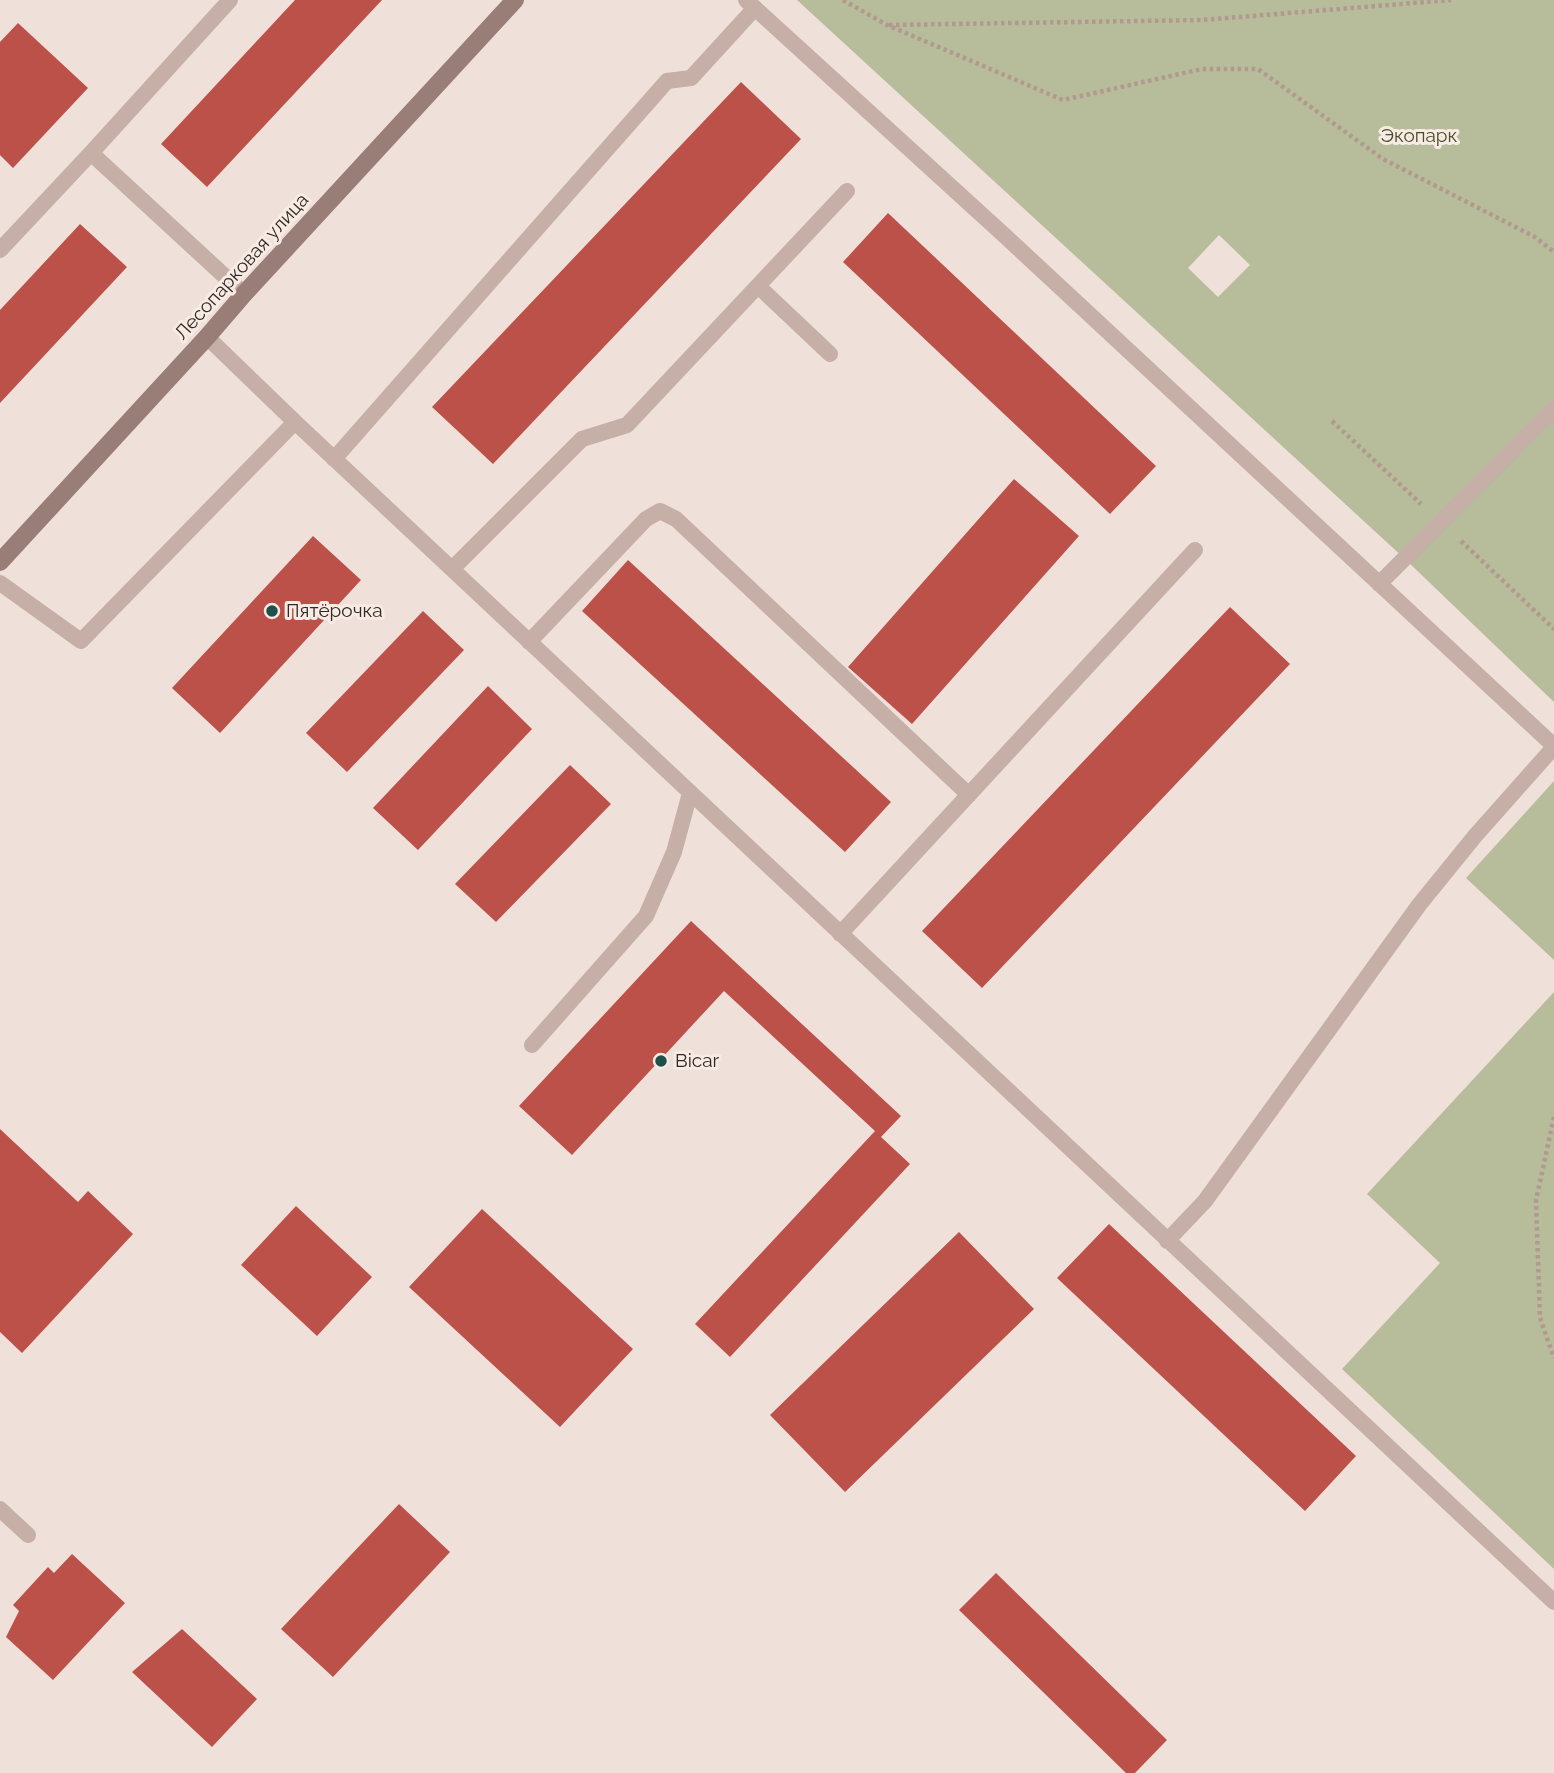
<!DOCTYPE html>
<meta charset="utf-8">
<style>
body{margin:0}
canvas{display:block;background:#efe0d9}
</style>
<canvas width="1554" height="1773"></canvas>
<script>
const c = document.querySelector('canvas').getContext('2d');
c.lineJoin = 'round';
function paint(path, color) {
  c.fillStyle = color;
  c.fill(path, 'evenodd');
}
function shape(rows) {
  const path = new Path2D();
  for (const r of rows) {
    path.moveTo(r[0], r[1]);
    for (let i = 2; i < r.length; i += 2) path.lineTo(r[i], r[i + 1]);
  }
  return path;
}
function stroke(path, color, width, dash) {
  c.strokeStyle = color;
  c.lineWidth = width;
  c.lineCap = dash ? 'butt' : 'round';
  c.setLineDash(dash || []);
  c.stroke(path);
}
function label(font, color, halo, rows, align = 'center') {
  c.font = font + ' Raleway,sans-serif';
  c.lineWidth = 6;
  c.setLineDash([]);
  c.textBaseline = 'middle';
  c.strokeStyle = halo;
  c.fillStyle = color;
  for (const [text, x, y, turn = 0] of rows) {
    c.save();
    c.translate(x, y);
    c.rotate((+turn || 0) * Math.PI / 180);
    c.textAlign = isNaN(turn) ? turn : align;
    if (halo) c.strokeText(text, 0, 0);
    c.fillText(text, 0, 0);
    c.restore();
  }
}
paint(shape([
 [797,0,1554,0,1554,702,1405,559],
 [1219,235,1250,265,1218,297,1188,268],
 [1554,781,1554,960,1466,878],
 [1554,992,1554,1569,1342,1369,1440,1263,1367,1194]
]), '#b7bc9a');
paint(shape([
 [295,0,382,0,207,187,161,144],
 [18,23,88,88,13,168,0,155,0,42],
 [741,82,801,139,493,464,432,407],
 [888,213,1156,466,1110,514,843,262],
 [80,224,127,267,0,403,0,310],
 [1014,479,1079,536,912,724,848,667],
 [313,536,361,580,220,733,172,688],
 [628,560,891,802,845,852,582,611],
 [1230,607,1290,664,982,988,922,931],
 [423,611,464,650,347,772,306,733],
 [488,686,532,729,418,850,373,808],
 [570,765,611,804,496,922,455,884],
 [691,921,901,1116,881,1137,910,1164,730,1357,695,1324,875,1131,724,991,572,1155,519,1106],
 [0,1129,78,1202,88,1191,133,1234,22,1353,0,1332],
 [296,1206,372,1277,317,1336,241,1265],
 [482,1209,633,1349,560,1427,409,1287],
 [1109,1224,1356,1456,1305,1511,1057,1278],
 [959,1232,1034,1309,845,1492,770,1415],
 [399,1504,450,1552,333,1677,281,1629],
 [72,1554,125,1603,53,1680,6,1637,19,1611,13,1605,48,1567,54,1573],
 [996,1573,1167,1740,1135,1773,1126,1773,959,1610],
 [182,1629,257,1699,212,1747,132,1672]
]), '#bc5149');
stroke(shape([
 [843,0,887,25,1063,100,1202,69,1258,69,1383,159,1535,237,1554,252],
 [889,25,1202,20,1451,0],
 [1332,421,1421,504],
 [1461,541,1554,629],
 [1554,1117,1536,1200,1540,1318,1554,1358]
]), '#b19990', 4.5, [3.5, 3.5]);
stroke(shape([
 [746,0,1004,235,1554,746],
 [91,153,244,294],
 [0,250,91,153,230,0],
 [758,286,830,354],
 [207,337,295,422],
 [334,459,667,81,691,78,755,8],
 [452,569,582,439,627,425,847,191],
 [0,583,81,641,295,422,1554,1602],
 [1379,584,1554,409],
 [529,642,646,519,660,511,676,519,969,795],
 [840,934,1195,550],
 [532,1045,646,916,674,852,690,793],
 [1167,1241,1205,1201,1419,905,1475,836,1554,747],
 [0,1509,28,1535]
]), '#c5afa6', 16);
stroke(shape([
 [0,562,207,337,244,294,515,0]
]), '#997e77', 18);
for (const [x, y, r, color] of [
 [272,611,7,"#1f504b"],
 [661,1061,7,"#1f504b"]
]) {
  const dot = new Path2D();
  dot.arc(x, y, r, 0, 2 * Math.PI);
  c.fillStyle = color;
  c.fill(dot);
  stroke(dot, '#f7ebe4', 2.5);
}
label('19px', '#484e2c', '#f7ebe4', [
 ["Экопарк",1419,136]
]);
label('19px', '#322826', '#f7ebe4', [
 ["Лесопарковая улица",242,267,-48]
]);
label('19px', '#322826', '#f7ebe4', [
 ["Пятёрочка",286,611],
 ["Bicar",675,1061]
], 'left');
</script>
